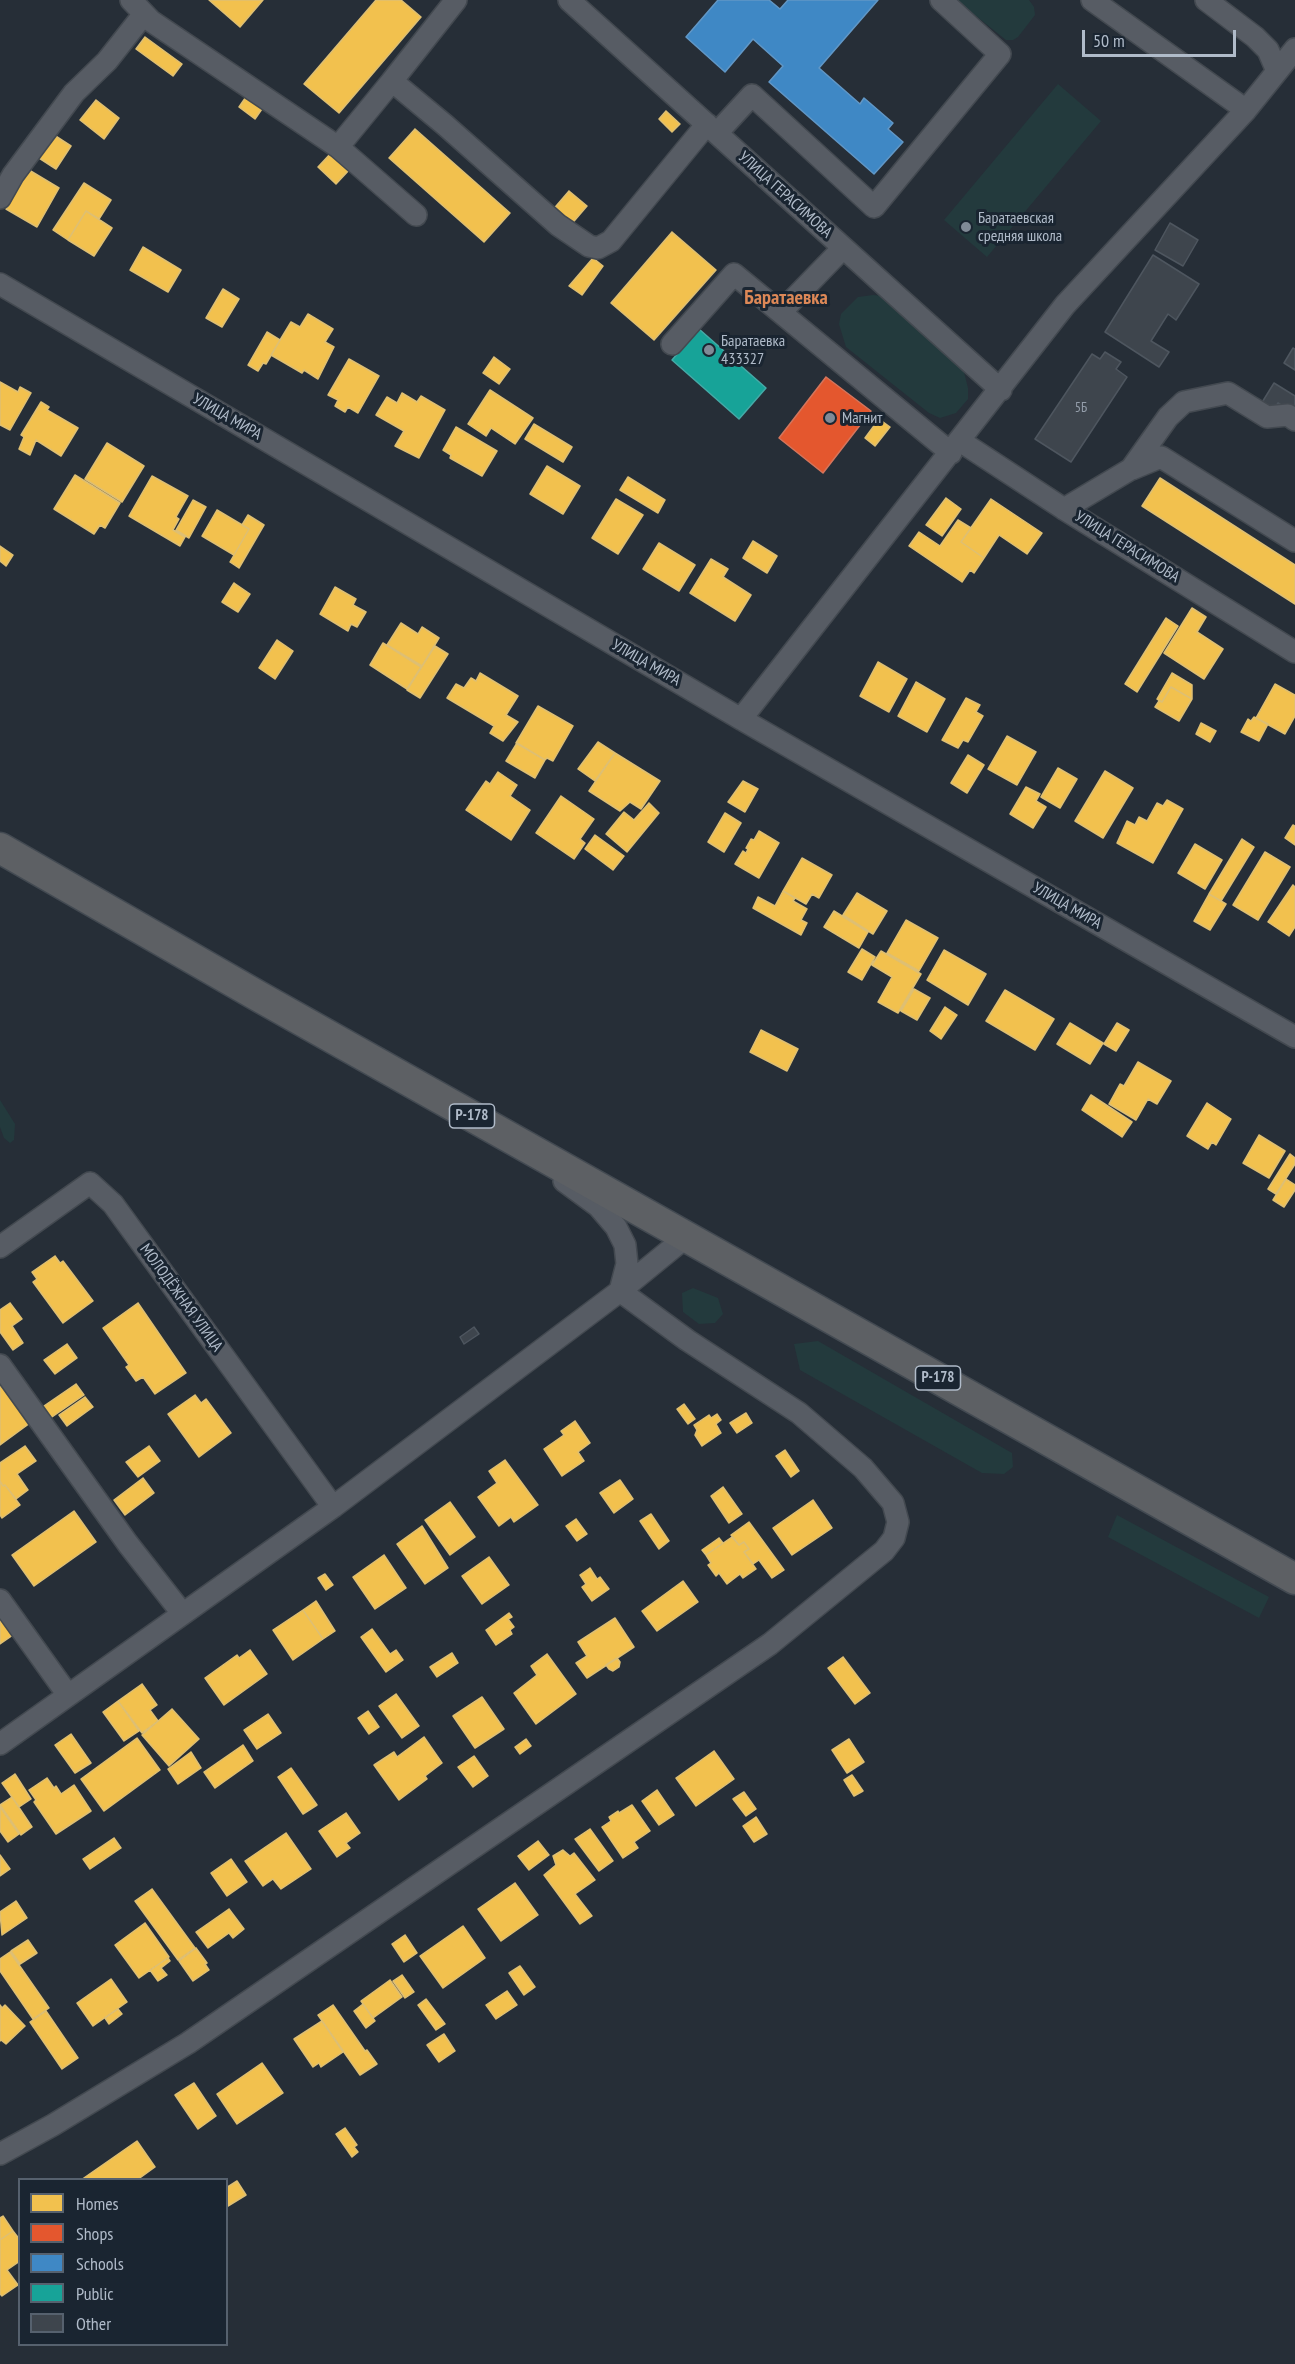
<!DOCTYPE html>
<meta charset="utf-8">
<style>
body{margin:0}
#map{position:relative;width:1295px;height:2364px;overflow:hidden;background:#262e37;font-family:"PT Sans Narrow",sans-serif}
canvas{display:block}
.legend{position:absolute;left:18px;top:2178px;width:210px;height:168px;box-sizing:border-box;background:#1a2531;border:2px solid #56616e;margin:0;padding:8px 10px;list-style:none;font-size:18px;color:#b0bbc9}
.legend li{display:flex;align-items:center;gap:12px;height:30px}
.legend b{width:30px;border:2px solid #56616e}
.scale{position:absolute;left:1082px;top:30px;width:154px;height:27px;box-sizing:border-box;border:3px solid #b0bbc9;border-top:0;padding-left:8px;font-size:18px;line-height:21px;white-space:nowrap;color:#b0bbc9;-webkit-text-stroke:4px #1a2531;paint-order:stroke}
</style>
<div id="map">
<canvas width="1295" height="2364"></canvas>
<ul class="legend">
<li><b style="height:16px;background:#f2c14e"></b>Homes</li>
<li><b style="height:16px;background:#e4572e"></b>Shops</li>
<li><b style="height:16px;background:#3f88c5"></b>Schools</li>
<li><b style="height:16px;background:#17a398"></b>Public</li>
<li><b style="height:16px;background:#3e454d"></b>Other</li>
</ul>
<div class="scale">50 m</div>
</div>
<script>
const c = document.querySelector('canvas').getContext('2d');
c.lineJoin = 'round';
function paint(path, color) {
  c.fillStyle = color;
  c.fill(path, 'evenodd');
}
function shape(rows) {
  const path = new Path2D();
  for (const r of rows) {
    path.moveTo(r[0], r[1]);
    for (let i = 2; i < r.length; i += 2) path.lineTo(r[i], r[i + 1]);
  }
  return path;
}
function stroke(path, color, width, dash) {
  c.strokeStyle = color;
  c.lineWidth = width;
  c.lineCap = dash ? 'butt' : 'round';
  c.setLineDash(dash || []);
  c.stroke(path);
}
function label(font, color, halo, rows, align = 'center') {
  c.font = font + ' "PT Sans Narrow",sans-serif';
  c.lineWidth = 6;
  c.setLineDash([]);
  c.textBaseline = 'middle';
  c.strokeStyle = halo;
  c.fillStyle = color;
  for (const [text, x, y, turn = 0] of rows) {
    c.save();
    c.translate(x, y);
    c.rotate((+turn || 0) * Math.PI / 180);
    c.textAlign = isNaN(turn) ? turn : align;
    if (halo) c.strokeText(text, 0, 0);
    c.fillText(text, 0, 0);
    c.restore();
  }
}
paint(shape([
 [956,0,1029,0,1034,7,1035,15,1018,37,1013,40,1006,40],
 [1058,84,1101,121,987,257,944,220],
 [873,295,883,296,963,368,968,388,968,399,956,413,940,418,929,413,846,347,839,324,841,314,858,297],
 [0,1100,15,1124,14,1140,10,1143,4,1138,0,1127],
 [693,1288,718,1298,723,1314,715,1323,699,1324,683,1312,682,1293],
 [818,1341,1012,1453,1013,1467,1004,1474,982,1473,800,1370,794,1344],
 [1117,1515,1269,1597,1259,1618,1108,1537]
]), '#233a3d');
const homes = shape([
 [209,0,263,0,240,27,209,0],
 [376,0,401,0,421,17,339,113,304,84,376,0],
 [145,37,182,64,173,76,136,49,145,37],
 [248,94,264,106,255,119,239,107,248,94],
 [96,100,119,118,104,139,80,120,96,100],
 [666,111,680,124,672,132,659,119,666,111],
 [415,129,510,213,484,242,389,158,415,129],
 [54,135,71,146,56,169,39,158,54,135],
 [332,152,350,169,336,184,318,167,332,152],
 [29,170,59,188,37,227,6,209,29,170],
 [84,183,111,200,99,219,86,211,68,240,53,230,84,183],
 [569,191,587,206,569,227,551,212,569,191],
 [86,211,112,228,94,256,68,240,86,211],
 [672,232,716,270,654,340,611,303,672,232],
 [143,247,181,270,168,292,130,270,143,247],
 [593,258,603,266,582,295,569,286,593,258],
 [223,289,239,299,222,327,206,318,223,289],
 [308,314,333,329,325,342,334,347,318,379,304,370,302,373,271,355,291,322,300,327,308,314],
 [267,332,280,340,266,364,263,363,258,371,248,365,267,332],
 [494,357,510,369,499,384,483,373,494,357],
 [349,359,379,376,358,413,348,407,345,412,335,406,338,400,328,395,349,359],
 [0,382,18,392,20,387,31,393,10,430,0,425,0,382],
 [490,390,533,418,515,444,491,428,486,436,468,424,490,390],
 [402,393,417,402,421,396,445,410,419,458,395,446,404,431,376,415,387,397,397,403,402,393],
 [41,402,49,407,47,410,78,428,61,456,36,440,30,455,19,449,24,437,21,435,41,402],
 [879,419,890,427,875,446,865,438,879,419],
 [534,424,572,447,563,462,525,439,534,424],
 [456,427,497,451,482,476,450,458,451,455,443,450,456,427],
 [107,443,144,466,122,502,85,479,107,443],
 [547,466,580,486,563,514,530,494,547,466],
 [75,475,120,503,105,528,100,525,94,534,54,509,75,475],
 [152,476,188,496,176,517,179,519,173,530,185,537,180,546,129,516,152,476],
 [628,477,665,500,658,513,620,490,628,477],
 [1160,478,1295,565,1295,604,1142,506,1160,478],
 [946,498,961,509,942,536,926,525,946,498],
 [616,499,643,515,618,554,592,538,616,499],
 [991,499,1042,533,1027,554,999,535,984,558,961,542,991,499],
 [193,500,206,507,189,538,176,530,193,500],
 [217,510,249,529,234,555,202,536,217,510],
 [248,515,264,525,239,568,230,562,249,529,242,525,248,515],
 [958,520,971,528,961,542,984,558,974,573,970,570,962,582,909,546,919,532,940,546,958,520],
 [753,541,777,556,767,573,743,558,753,541],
 [659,543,695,565,679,591,643,569,659,543],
 [0,546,13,555,6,566,0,561,0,546],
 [711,559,728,569,723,577,751,595,735,621,690,593,711,559],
 [234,583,250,594,238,612,222,602,234,583],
 [335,587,356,599,353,605,366,612,357,627,351,624,348,631,320,614,335,587],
 [1192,608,1206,617,1197,632,1223,649,1204,679,1164,653,1192,608],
 [1166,618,1178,626,1137,692,1125,684,1166,618],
 [401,623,418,634,422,627,439,638,422,666,387,645,401,623],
 [277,640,293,651,275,679,259,668,277,640],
 [383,643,421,667,407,689,370,665,383,643],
 [435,646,448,654,420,698,407,690,435,646],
 [878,662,907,679,889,712,860,696,878,662],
 [480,673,518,696,506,715,518,722,503,741,490,733,494,726,447,698,456,684,464,688,471,678,476,681,480,673],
 [1172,673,1192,685,1192,699,1171,687,1162,702,1157,699,1172,673],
 [916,682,945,699,927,732,898,716,916,682],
 [1275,684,1295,695,1295,716,1285,734,1256,718,1275,684],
 [1171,687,1192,699,1179,721,1155,707,1159,701,1162,702,1171,687],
 [966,698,980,705,976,712,983,716,968,742,963,740,958,748,942,740,966,698],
 [538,706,573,726,553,761,547,758,545,760,516,743,538,706],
 [1254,717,1268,724,1259,741,1241,732,1248,719,1251,721,1254,717],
 [1201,723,1216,731,1210,742,1196,734,1201,723],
 [1007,736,1036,752,1017,785,988,769,1007,736],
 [598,742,615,753,595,781,578,769,598,742],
 [517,743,545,760,535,778,506,761,517,743],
 [615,753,660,781,641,809,630,802,620,811,589,791,615,753],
 [968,755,984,765,967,793,951,783,968,755],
 [1058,768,1077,779,1060,808,1041,797,1058,768],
 [1105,771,1133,788,1103,838,1075,821,1105,771],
 [498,772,517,785,510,796,530,810,511,840,466,810,486,781,490,784,498,772],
 [743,781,758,789,745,812,728,802,743,781],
 [1026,787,1040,794,1036,801,1046,807,1033,828,1010,814,1026,787],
 [561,796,594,819,580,839,585,843,574,859,536,833,561,796],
 [1167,800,1183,809,1153,863,1117,843,1127,821,1135,825,1139,817,1147,821,1157,803,1163,806,1167,800],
 [649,803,659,813,627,852,606,834,624,812,634,820,649,803],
 [725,813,741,823,724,852,708,842,725,813],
 [1293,825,1295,826,1295,845,1285,838,1293,825],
 [759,831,779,843,759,878,735,864,743,851,746,853,748,849,746,848,751,839,754,840,759,831],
 [595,835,624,856,613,870,585,849,595,835],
 [1242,839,1254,847,1221,901,1209,894,1242,839],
 [1195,844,1222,860,1205,889,1178,873,1195,844],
 [1265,852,1290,867,1258,920,1233,905,1265,852],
 [802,858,832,875,819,898,812,894,806,904,783,891,802,858],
 [1293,885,1295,887,1295,927,1289,936,1268,922,1293,885],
 [783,891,795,898,793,901,807,909,801,920,807,923,801,935,753,908,758,897,775,906,783,891],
 [857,893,887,911,873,934,843,915,857,893],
 [1209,894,1226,904,1210,930,1194,921,1209,894],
 [834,911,868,932,859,948,824,927,834,911],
 [906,920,938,938,919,971,887,953,906,920],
 [862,949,875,957,862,980,848,972,862,949],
 [944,950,986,974,968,1005,927,980,944,950],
 [881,951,921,974,898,1013,878,1002,892,977,872,965,881,951],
 [914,989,930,998,917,1020,901,1011,914,989],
 [1005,990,1054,1019,1035,1050,986,1021,1005,990],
 [945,1007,957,1015,941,1039,930,1031,945,1007],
 [1070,1023,1103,1043,1090,1064,1057,1044,1070,1023],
 [1117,1023,1129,1030,1116,1051,1104,1044,1117,1023],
 [761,1030,798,1049,787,1071,750,1052,761,1030],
 [1138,1062,1171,1081,1157,1104,1148,1099,1136,1120,1109,1104,1120,1084,1124,1086,1138,1062],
 [1091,1095,1132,1122,1122,1137,1082,1110,1091,1095],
 [1207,1103,1231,1119,1216,1145,1212,1142,1208,1149,1187,1136,1207,1103],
 [1259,1135,1285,1151,1269,1178,1243,1163,1259,1135],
 [1290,1154,1295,1158,1295,1164,1276,1194,1268,1189,1290,1154],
 [1286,1179,1295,1185,1295,1190,1284,1207,1273,1200,1286,1179],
 [55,1256,60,1263,63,1261,93,1301,63,1323,33,1282,37,1279,32,1272,55,1256],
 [10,1303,22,1319,12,1326,23,1343,13,1350,0,1332,0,1310,10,1303],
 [138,1303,186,1373,155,1394,143,1377,136,1381,126,1367,129,1365,103,1328,138,1303],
 [67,1344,77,1358,55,1374,44,1360,67,1344],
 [76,1384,84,1395,49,1419,41,1408,76,1384],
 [3,1385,30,1423,0,1445,0,1387,3,1385],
 [195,1395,201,1403,206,1399,231,1433,199,1457,168,1414,195,1395],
 [85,1397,93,1407,67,1426,59,1415,85,1397],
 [684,1404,695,1419,688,1424,677,1409,684,1404],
 [746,1413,752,1423,737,1433,730,1423,746,1413],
 [717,1414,721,1420,716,1424,721,1433,702,1446,695,1435,697,1430,694,1425,709,1415,711,1418,717,1414],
 [575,1421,590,1443,578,1452,584,1461,562,1476,544,1449,564,1435,561,1431,575,1421],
 [25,1446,36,1461,17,1474,28,1490,16,1499,5,1485,3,1486,0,1481,0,1463,25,1446],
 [149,1446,160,1461,138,1477,126,1462,149,1446],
 [785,1450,799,1471,791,1477,776,1456,785,1450],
 [505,1460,538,1505,514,1522,511,1517,499,1526,478,1497,497,1483,489,1471,505,1460],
 [143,1478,154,1493,125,1515,114,1500,143,1478],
 [620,1480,633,1499,614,1513,600,1493,620,1480],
 [0,1481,3,1486,5,1485,20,1505,2,1518,0,1515,0,1481],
 [723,1487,742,1514,729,1523,711,1496,723,1487],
 [813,1500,832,1528,792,1555,773,1528,813,1500],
 [450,1502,475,1537,450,1555,425,1520,450,1502],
 [74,1511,96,1542,34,1586,12,1555,74,1511],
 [651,1514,669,1541,659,1549,640,1521,651,1514],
 [576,1519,587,1534,577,1541,566,1526,576,1519],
 [749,1522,784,1570,772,1578,759,1560,753,1564,744,1552,749,1549,744,1542,739,1545,731,1535,749,1522],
 [422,1526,448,1568,425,1584,397,1544,422,1526],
 [732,1537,739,1545,744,1542,749,1549,744,1552,756,1569,743,1578,740,1574,727,1584,719,1573,716,1576,708,1565,711,1563,706,1555,732,1537],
 [719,1538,723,1543,706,1555,702,1550,719,1538],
 [384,1555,406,1588,375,1609,353,1577,384,1555],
 [489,1557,509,1585,482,1604,462,1576,489,1557],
 [590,1568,597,1579,600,1577,609,1589,592,1601,582,1587,586,1584,580,1575,590,1568],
 [325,1574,333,1585,326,1590,318,1578,325,1574],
 [683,1581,698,1602,657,1631,642,1611,683,1581],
 [316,1601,335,1631,323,1639,303,1610,316,1601],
 [303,1610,323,1639,293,1660,273,1630,303,1610],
 [509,1613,512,1617,508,1619,514,1627,510,1630,512,1634,496,1645,486,1630,509,1613],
 [0,1617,13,1635,0,1644,0,1617],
 [615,1618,634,1647,587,1678,576,1663,587,1656,578,1642,615,1618],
 [372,1629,390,1654,396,1650,403,1660,386,1672,361,1637,372,1629],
 [250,1650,267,1674,224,1705,205,1678,237,1655,239,1658,250,1650],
 [452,1653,458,1663,437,1677,430,1667,452,1653],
 [547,1654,576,1694,536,1724,514,1693,537,1675,531,1666,547,1654],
 [843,1657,870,1693,855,1704,828,1668,843,1657],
 [617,1658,620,1662,619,1667,613,1671,609,1669,606,1665,617,1658],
 [142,1684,157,1705,150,1710,158,1721,142,1733,118,1701,142,1684],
 [396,1694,419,1726,402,1738,379,1706,396,1694],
 [482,1697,504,1729,475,1748,453,1716,482,1697],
 [118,1701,139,1731,124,1741,103,1712,118,1701],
 [172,1709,199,1739,169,1766,142,1735,172,1709],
 [368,1711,379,1727,369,1734,358,1718,368,1711],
 [268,1714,281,1733,257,1749,244,1730,268,1714],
 [71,1734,91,1763,75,1773,55,1745,71,1734],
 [424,1737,442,1763,425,1776,427,1779,399,1800,374,1765,394,1752,397,1757,424,1737],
 [137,1738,160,1770,104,1811,81,1779,137,1738],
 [526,1739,531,1746,520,1754,515,1747,526,1739],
 [849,1739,864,1762,847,1773,832,1750,849,1739],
 [243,1745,253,1761,215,1788,204,1772,243,1745],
 [714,1751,734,1779,696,1806,676,1778,714,1751],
 [191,1752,201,1768,178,1784,168,1769,191,1752],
 [474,1756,488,1776,473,1787,458,1767,474,1756],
 [291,1768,317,1805,303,1814,278,1777,291,1768],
 [15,1774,31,1799,19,1807,2,1783,15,1774],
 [852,1775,863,1791,854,1796,844,1780,852,1775],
 [47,1778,54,1788,56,1786,61,1794,74,1785,91,1811,56,1834,34,1802,36,1800,29,1790,47,1778],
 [657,1790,674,1815,659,1825,642,1801,657,1790],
 [744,1792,756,1809,746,1816,733,1799,744,1792],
 [12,1797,32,1827,21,1835,0,1805,12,1797],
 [632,1805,650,1831,634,1842,638,1848,623,1858,602,1827,611,1821,609,1817,618,1811,619,1813,632,1805],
 [0,1807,19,1834,8,1842,0,1831,0,1807],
 [346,1813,360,1833,346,1843,350,1848,337,1857,319,1831,346,1813],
 [756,1817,767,1834,754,1842,743,1826,756,1817],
 [590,1829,613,1861,599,1871,575,1839,590,1829],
 [286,1833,311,1869,281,1889,273,1879,263,1886,245,1861,286,1833],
 [114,1838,121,1848,90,1869,83,1859,114,1838],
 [538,1841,549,1855,529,1870,518,1856,538,1841],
 [563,1850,570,1856,574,1853,595,1880,575,1894,592,1916,580,1924,544,1875,556,1865,553,1856,563,1850],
 [0,1855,10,1869,0,1876,0,1855],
 [231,1859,247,1882,227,1896,211,1873,231,1859],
 [515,1883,538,1915,501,1941,478,1909,515,1883],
 [152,1889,195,1948,178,1960,135,1901,152,1889],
 [16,1901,27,1918,2,1935,0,1912,16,1901],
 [229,1909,244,1929,233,1938,229,1933,208,1948,196,1932,229,1909],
 [145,1923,169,1957,139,1978,115,1945,145,1923],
 [463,1926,485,1958,443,1988,420,1956,463,1926],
 [405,1935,417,1953,404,1962,392,1944,405,1935],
 [28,1940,37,1953,20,1964,11,1951,28,1940],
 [196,1948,207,1963,205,1964,209,1970,193,1981,179,1961,196,1948],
 [10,1952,49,2008,33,2019,0,1971,0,1959,10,1952],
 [168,1958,170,1961,161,1968,167,1975,158,1981,150,1970,168,1958],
 [520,1966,535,1987,524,1995,509,1973,520,1966],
 [402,1975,414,1992,405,1998,393,1981,402,1975],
 [111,1979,127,2002,93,2026,77,2003,111,1979],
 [390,1980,402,1997,373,2018,361,2001,390,1980],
 [507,1991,517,2005,496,2019,486,2005,507,1991],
 [426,1999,445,2024,436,2030,418,2005,426,1999],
 [363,2004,375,2021,366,2028,354,2011,363,2004],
 [0,2005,2,2008,5,2005,25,2026,6,2044,1,2040,0,2041,0,2005],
 [333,2005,365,2051,367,2050,377,2064,360,2075,318,2015,333,2005],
 [118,2009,122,2014,109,2024,105,2018,118,2009],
 [46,2011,78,2058,62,2069,30,2022,46,2011],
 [322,2021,343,2052,321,2067,319,2063,313,2067,294,2039,322,2021],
 [444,2034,455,2051,439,2062,427,2045,444,2034],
 [262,2063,283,2093,237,2124,217,2094,262,2063],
 [194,2083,216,2116,198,2129,175,2095,194,2083],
 [345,2128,357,2145,354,2147,358,2152,352,2157,336,2134,345,2128],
 [137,2141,155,2167,137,2180,81,2180,137,2141],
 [237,2181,246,2195,228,2206,226,2188,237,2181],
 [3,2216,13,2231,0,2240,0,2218,3,2216],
 [13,2231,20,2240,20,2261,7,2270,18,2285,2,2296,0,2294,0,2240,13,2231]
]);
paint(homes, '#f2c14e');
stroke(homes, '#debf73', 1.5);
const shops = shape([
 [826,377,871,411,823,473,779,438,826,377]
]);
paint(shops, '#e4572e');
stroke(shops, '#d4755c', 1.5);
const schools = shape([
 [718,0,769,0,780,9,788,0,878,0,819,68,860,104,864,98,893,123,888,129,903,142,874,174,769,82,783,66,753,39,725,72,686,37,718,0]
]);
paint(schools, '#3f88c5');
stroke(schools, '#6197c6', 1.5);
const public = shape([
 [699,329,766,388,739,419,672,360,699,329]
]);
paint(public, '#17a398');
stroke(public, '#45aaa7', 1.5);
const building = shape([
 [1170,223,1198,240,1183,266,1155,250,1170,223],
 [1153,255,1199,284,1176,320,1168,314,1151,341,1169,352,1159,367,1105,332,1153,255],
 [1293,348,1295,349,1295,370,1284,363,1293,348],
 [1105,352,1121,362,1116,369,1127,377,1071,462,1035,439,1092,354,1100,359,1105,352],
 [1274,383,1295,396,1295,413,1278,403,1273,411,1261,404,1274,383],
 [474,1327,479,1334,464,1344,460,1337,474,1327]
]);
paint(building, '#3e454d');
stroke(building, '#4e565f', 1.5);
const minor = shape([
 [131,0,151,21,338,147,416,215],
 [569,0,1001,390],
 [1092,0,1246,110],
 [1206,0,1255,37,1268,50,1277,71],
 [392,81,456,0],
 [717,133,752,95,874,207,1000,54,941,0],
 [338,147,392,81,445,125,558,225,589,246,598,248,611,241,707,124],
 [0,198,13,175,74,93,107,61,144,14],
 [0,284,741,719,1295,1037],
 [781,312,843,248],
 [672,344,734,274,951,453],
 [960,441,1064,509,1295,652],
 [1132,469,1161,457,1295,541],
 [1064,509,1131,469,1168,417,1184,402,1228,393,1267,417,1288,415,1295,420],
 [741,719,1065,305,1246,110,1295,49],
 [0,1247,90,1183,113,1204,333,1507],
 [0,1365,128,1544,182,1613],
 [0,1600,68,1695],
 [0,1744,333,1507,620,1291,686,1237],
 [0,2154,53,2125,188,2043,770,1644,884,1551,894,1538,898,1522,893,1503,863,1468,799,1413,687,1340,620,1291,627,1264,625,1245,616,1227,598,1206,564,1181]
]);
const highway = shape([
 [0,848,258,996,1295,1579]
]);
stroke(minor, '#434950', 24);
stroke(highway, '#434a52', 33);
stroke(minor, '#575c64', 21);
stroke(highway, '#5d6064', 30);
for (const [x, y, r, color] of [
 [966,227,6,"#808a96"],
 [709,350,6,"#808a96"],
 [830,418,6,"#808a96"]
]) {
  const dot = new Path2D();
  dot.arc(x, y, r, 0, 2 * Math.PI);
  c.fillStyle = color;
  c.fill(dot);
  stroke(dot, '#1a2531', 2);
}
label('14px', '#949eaa', null, [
 ["5Б",1081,408]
]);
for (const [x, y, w] of [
 [472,1116,45],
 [938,1378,45]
]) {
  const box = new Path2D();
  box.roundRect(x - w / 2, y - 12, w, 24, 4.5);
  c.fillStyle = '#1a2531';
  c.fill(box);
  stroke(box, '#b0bbc9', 1.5);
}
label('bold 15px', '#b0bbc9', null, [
 ["Р-178",472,1116],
 ["Р-178",938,1378]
]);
label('16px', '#b0bbc9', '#1a2531', [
 ["УЛИЦА ГЕРАСИМОВА",785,195,42],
 ["УЛИЦА МИРА",227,417,30],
 ["УЛИЦА ГЕРАСИМОВА",1127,547,32],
 ["УЛИЦА МИРА",646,663,30],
 ["УЛИЦА МИРА",1067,906,30],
 ["МОЛОДЁЖНАЯ УЛИЦА",181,1298,54]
]);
label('16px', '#b0bbc9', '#1a2531', [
 ["Баратаевская",978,218],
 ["средняя школа",978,236],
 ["Баратаевка",721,341],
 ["433327",721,359],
 ["Магнит",842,418]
], 'left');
label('bold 20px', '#dd8857', '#1a2531', [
 ["Баратаевка",786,298]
]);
</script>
